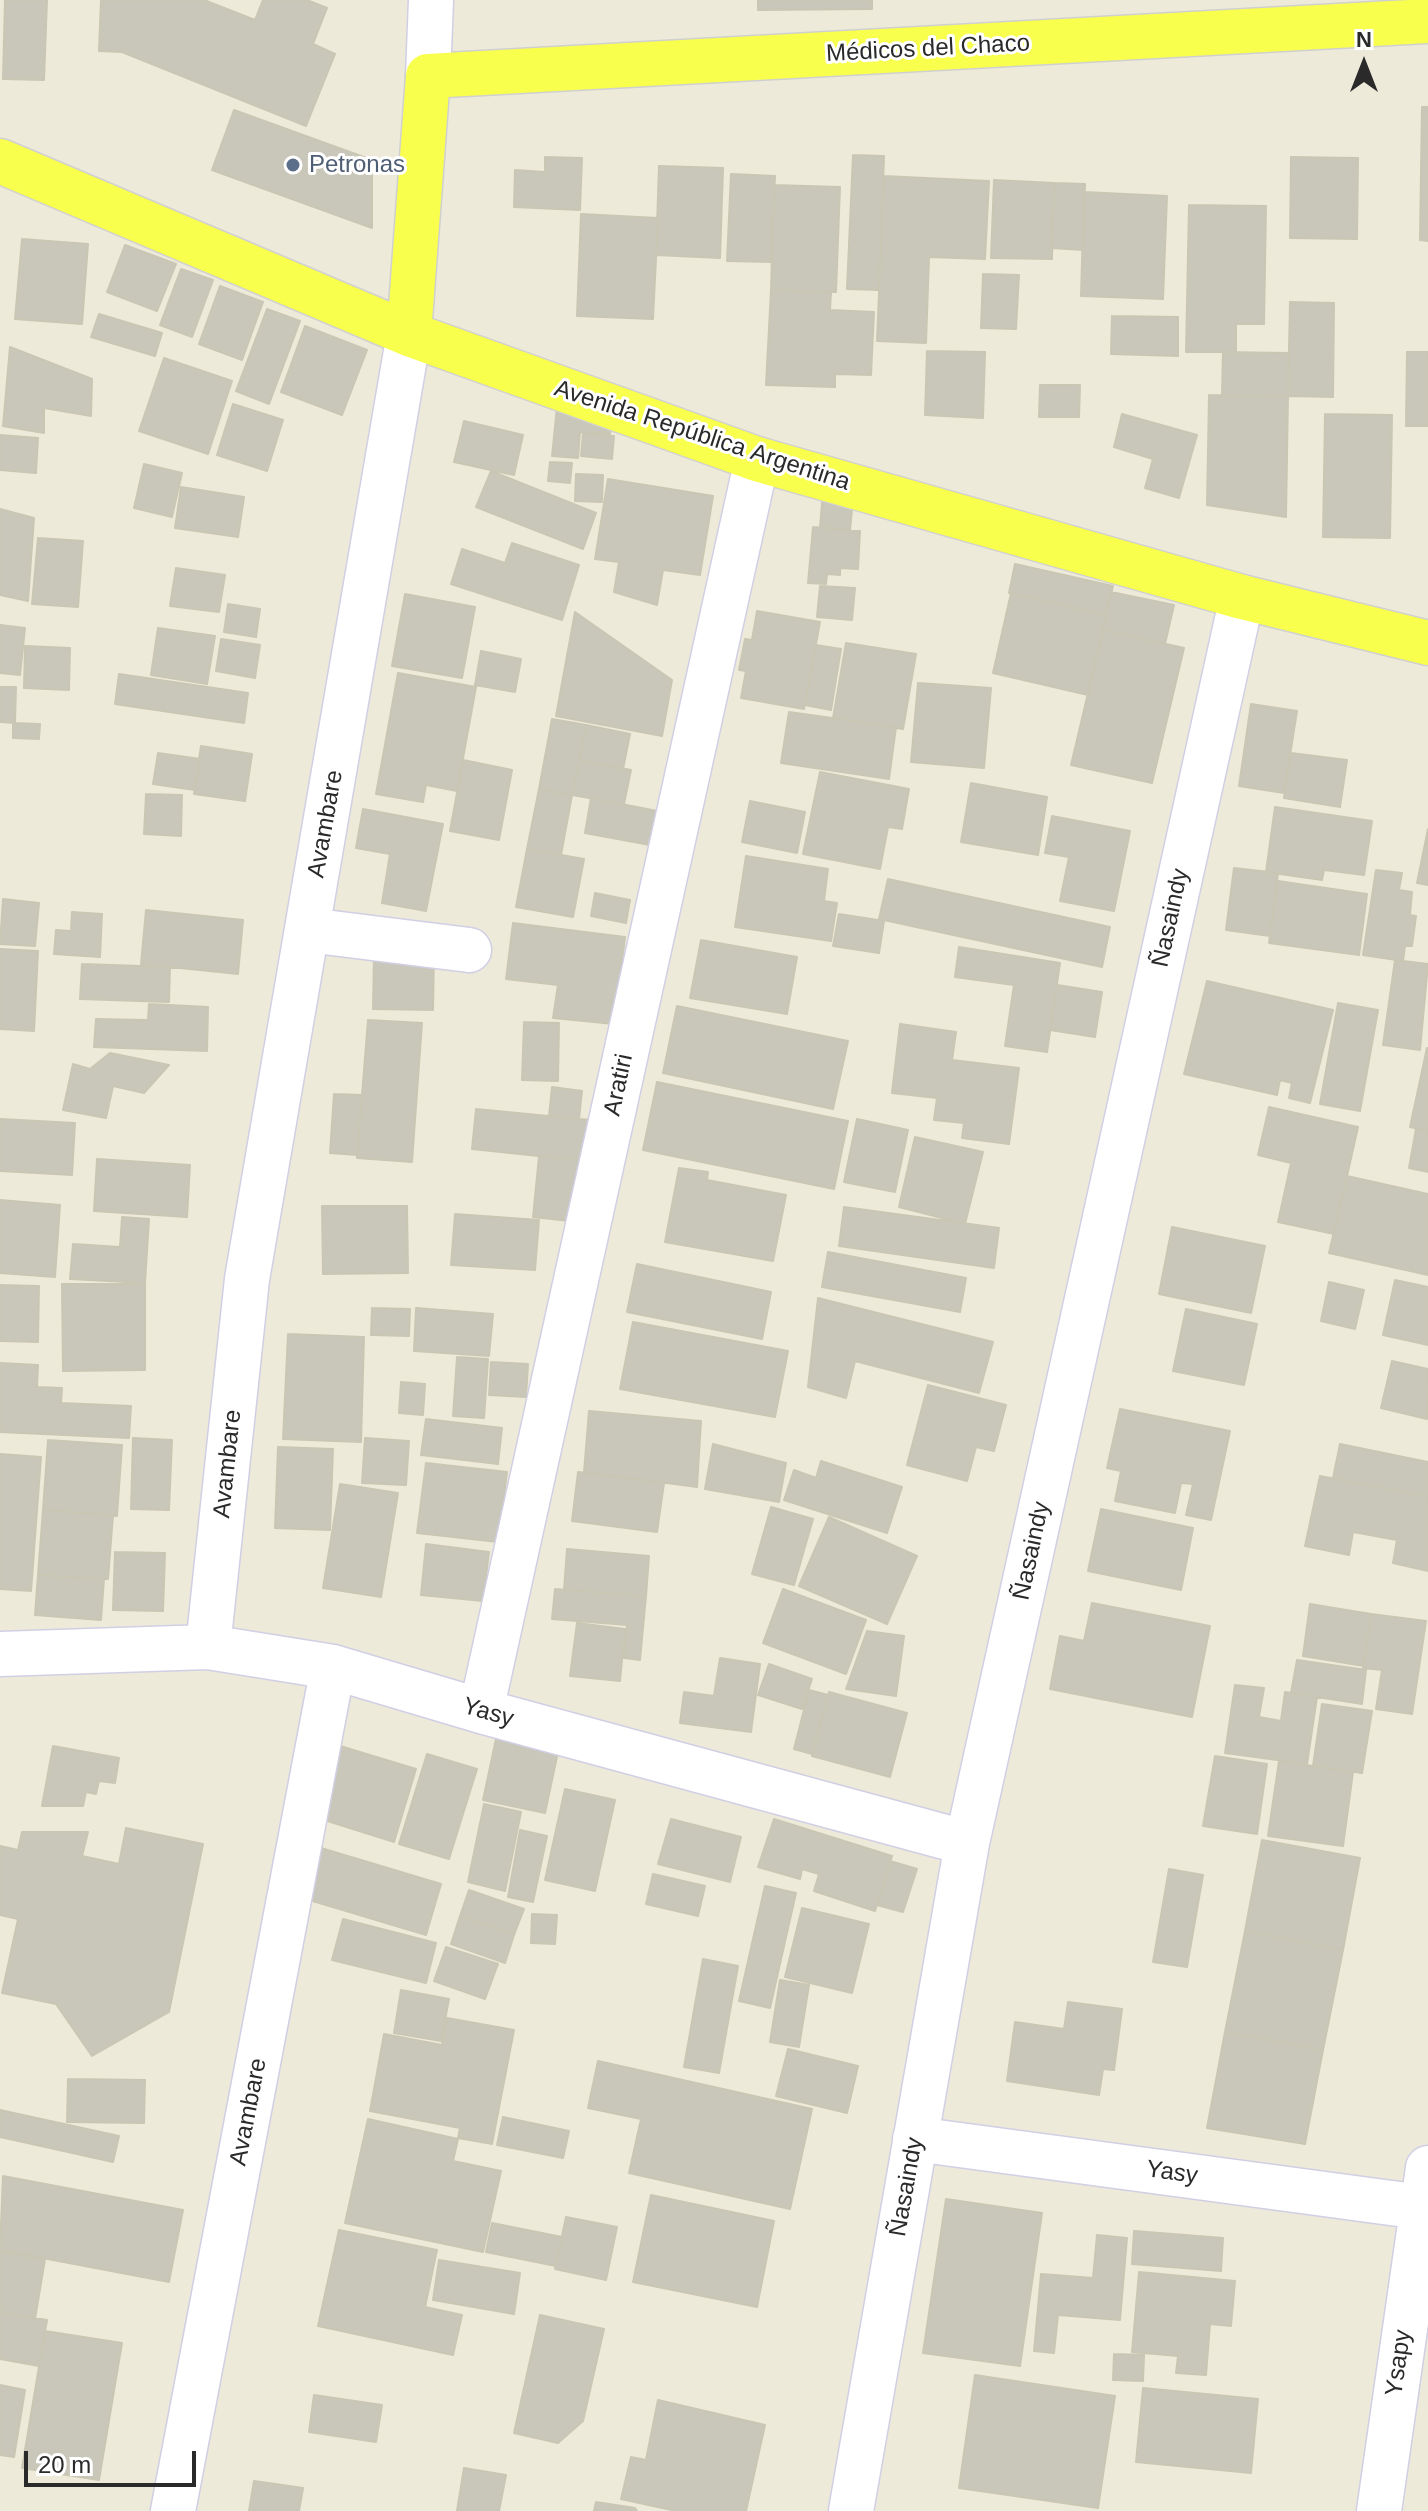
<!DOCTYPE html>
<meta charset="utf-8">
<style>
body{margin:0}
#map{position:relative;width:1428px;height:2511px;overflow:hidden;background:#eeeada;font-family:Helvetica,sans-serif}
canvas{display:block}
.north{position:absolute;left:1324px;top:24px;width:80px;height:80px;-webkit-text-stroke:6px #fff;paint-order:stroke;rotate:0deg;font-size:22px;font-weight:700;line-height:32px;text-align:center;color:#2a2a2a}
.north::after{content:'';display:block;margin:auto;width:28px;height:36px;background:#2a2a2a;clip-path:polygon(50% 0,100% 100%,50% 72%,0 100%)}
.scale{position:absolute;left:24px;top:2451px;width:172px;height:36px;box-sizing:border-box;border:4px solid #2a2a2a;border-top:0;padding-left:10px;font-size:24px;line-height:28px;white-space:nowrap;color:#2a2a2a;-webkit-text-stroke:6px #fff;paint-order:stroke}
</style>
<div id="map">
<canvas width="1428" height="2511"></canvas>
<div class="north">N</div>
<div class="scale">20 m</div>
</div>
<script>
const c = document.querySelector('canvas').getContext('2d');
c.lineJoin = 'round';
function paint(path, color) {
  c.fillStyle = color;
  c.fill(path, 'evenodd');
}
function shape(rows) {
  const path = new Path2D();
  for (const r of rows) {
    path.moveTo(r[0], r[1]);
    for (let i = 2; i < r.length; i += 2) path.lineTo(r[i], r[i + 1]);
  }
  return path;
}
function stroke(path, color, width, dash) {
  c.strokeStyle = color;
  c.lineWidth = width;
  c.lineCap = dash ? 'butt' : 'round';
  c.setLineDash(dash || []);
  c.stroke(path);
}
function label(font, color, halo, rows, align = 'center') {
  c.font = font + ' Helvetica,sans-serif';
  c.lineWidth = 6;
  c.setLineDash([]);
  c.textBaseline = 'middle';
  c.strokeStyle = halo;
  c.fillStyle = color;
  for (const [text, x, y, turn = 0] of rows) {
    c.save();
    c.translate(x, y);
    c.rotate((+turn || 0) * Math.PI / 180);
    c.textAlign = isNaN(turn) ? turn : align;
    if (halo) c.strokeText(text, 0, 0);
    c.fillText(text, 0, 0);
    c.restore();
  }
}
const building = shape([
 [5,0,47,0,44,80,3,79,5,0],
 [101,0,204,0,255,20,263,0,307,0,327,8,313,44,335,54,306,126,122,52,99,51,101,0],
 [758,0,872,0,872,9,758,10,758,0],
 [1422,107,1428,107,1428,241,1420,240,1422,107],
 [234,110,372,160,372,228,212,170,234,110],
 [853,155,884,156,879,290,847,289,853,155],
 [545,157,582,158,580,210,514,207,515,170,545,172,545,157],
 [1291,157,1358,158,1357,239,1290,238,1291,157],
 [659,166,723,168,720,258,656,255,659,166],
 [731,174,775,176,771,262,727,261,731,174],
 [884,176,989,181,985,259,929,257,926,343,877,341,884,176],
 [994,180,1054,183,1052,259,991,258,994,180],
 [1054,183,1085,184,1083,250,1052,248,1054,183],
 [774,185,840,187,836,292,771,290,774,185],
 [1084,192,1167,196,1163,299,1081,296,1084,192],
 [1189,205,1266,206,1264,324,1236,324,1236,352,1186,352,1189,205],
 [581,214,658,218,653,319,577,316,581,214],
 [22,239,88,244,82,324,15,319,22,239],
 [125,245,176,264,157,311,107,292,125,245],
 [181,269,213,280,192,337,160,325,181,269],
 [983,274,1019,275,1016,329,981,328,983,274],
 [220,286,263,302,242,360,199,344,220,286],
 [771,290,831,292,830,310,874,312,871,375,835,374,835,387,766,385,771,290],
 [1290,302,1334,303,1333,397,1288,396,1290,302],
 [267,309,300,321,269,404,236,391,267,309],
 [99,314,162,333,155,356,91,337,99,314],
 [1112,316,1178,317,1178,356,1111,354,1112,316],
 [305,326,367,350,342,415,281,392,305,326],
 [10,347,92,379,91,416,44,408,44,433,3,426,10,347],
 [927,351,985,352,983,418,925,415,927,351],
 [1223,352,1288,353,1288,396,1222,395,1223,352],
 [1407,352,1428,352,1428,426,1406,426,1407,352],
 [164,358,232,381,208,454,139,431,164,358],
 [1040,385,1080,385,1079,417,1039,417,1040,385],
 [1209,395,1288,396,1286,517,1207,505,1209,395],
 [233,404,283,420,267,471,217,455,233,404],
 [557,407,613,411,610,434,580,432,578,458,552,456,557,407],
 [1122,414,1197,435,1179,498,1145,488,1153,459,1114,447,1122,414],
 [1325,414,1392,415,1390,538,1323,537,1325,414],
 [464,421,523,435,514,475,454,462,464,421],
 [583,434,614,436,612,459,581,456,583,434],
 [0,435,38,438,36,473,0,470,0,435],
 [550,462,572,463,570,483,548,481,550,462],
 [144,464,182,473,172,517,134,508,144,464],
 [491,471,596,513,583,549,476,507,491,471],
 [576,474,603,475,602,502,575,501,576,474],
 [608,479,713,496,700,575,663,570,657,605,614,592,619,562,595,559,608,479],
 [181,487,244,497,238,537,175,528,181,487],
 [823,491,853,500,850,530,820,527,823,491],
 [0,509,34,518,28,601,0,595,0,509],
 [813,527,860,531,858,569,840,568,840,575,827,574,826,584,808,583,813,527],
 [38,538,83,541,78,607,32,604,38,538],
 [512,543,579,565,562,620,451,584,462,549,505,563,512,543],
 [1015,564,1113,586,1106,615,1009,593,1015,564],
 [176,568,225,575,219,612,170,606,176,568],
 [820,586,855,588,852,620,817,617,820,586],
 [1111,592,1174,605,1165,644,1103,630,1111,592],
 [1011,593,1106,615,1088,695,993,673,1011,593],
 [405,594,475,607,462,678,392,666,405,594],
 [228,604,260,609,256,637,224,632,228,604],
 [757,611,820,622,804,709,741,698,746,671,739,670,745,639,752,640,757,611],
 [575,612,672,680,662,736,556,716,575,612],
 [0,625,25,628,20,675,0,673,0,625],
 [158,628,215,636,207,684,151,675,158,628],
 [1103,630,1184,648,1152,783,1071,765,1103,630],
 [221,639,260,645,255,678,216,671,221,639],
 [846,643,916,654,903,729,833,718,846,643],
 [816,645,841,649,831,710,805,705,816,645],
 [25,646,70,648,69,690,24,688,25,646],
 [481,651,521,659,515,692,475,685,481,651],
 [398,673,476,687,457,791,426,785,423,802,376,794,398,673],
 [119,674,248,693,244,723,115,704,119,674],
 [918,683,991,688,984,768,911,762,918,683],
 [0,687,16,687,15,723,0,722,0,687],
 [1251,704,1297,711,1284,793,1239,786,1251,704],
 [789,712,896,727,889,779,781,763,789,712],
 [552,719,586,725,572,795,539,789,552,719],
 [13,723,40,724,39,739,13,738,13,723],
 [586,725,630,734,623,769,579,760,586,725],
 [201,746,252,754,245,801,194,794,201,746],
 [158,753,200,759,195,790,153,784,158,753],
 [1291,753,1347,760,1340,807,1284,798,1291,753],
 [463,760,512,770,499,840,450,831,463,760],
 [579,760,631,770,624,804,572,795,579,760],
 [820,772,909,789,902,829,888,827,880,869,803,854,820,772],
 [971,783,1047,797,1038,855,961,842,971,783],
 [539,789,572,795,561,855,527,849,539,789],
 [146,794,182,795,181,836,144,834,146,794],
 [591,798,657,811,650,845,585,833,591,798],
 [750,801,805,812,797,853,742,842,750,801],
 [1275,807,1372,821,1364,875,1324,870,1322,880,1266,872,1275,807],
 [363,809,443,824,426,911,382,903,390,854,356,848,363,809],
 [1052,816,1130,831,1114,911,1060,901,1069,857,1045,853,1052,816],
 [1428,829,1428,885,1417,883,1428,829],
 [527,849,584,859,573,917,516,907,527,849],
 [746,856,828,869,824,901,837,903,831,941,735,927,746,856],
 [1234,868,1278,873,1270,936,1226,930,1234,868],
 [1376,870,1402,873,1399,890,1412,892,1410,915,1416,916,1412,946,1405,946,1403,961,1363,955,1376,870],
 [888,879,1110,927,1102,967,879,919,888,879],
 [1278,881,1367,894,1359,955,1269,943,1278,881],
 [595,893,630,900,626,923,591,916,595,893],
 [3,899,39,903,35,946,0,944,3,899],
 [146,910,243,920,238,974,141,964,146,910],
 [72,912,102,914,100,957,54,954,56,930,71,931,72,912],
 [839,914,884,921,879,953,833,946,839,914],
 [513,923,625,937,614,1024,553,1018,558,985,506,979,513,923],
 [701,940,797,957,787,1014,690,998,701,940],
 [959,947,1060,963,1047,1052,1005,1046,1014,985,955,977,959,947],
 [0,949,38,951,34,1031,0,1029,0,949],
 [374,954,434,954,433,1010,373,1009,374,954],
 [1395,960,1428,964,1420,1050,1383,1045,1395,960],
 [82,964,170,967,169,1002,80,999,82,964],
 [1207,981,1333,1010,1310,1103,1289,1098,1292,1083,1280,1080,1277,1095,1184,1074,1207,981],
 [1057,985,1102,992,1095,1037,1050,1030,1057,985],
 [1338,1003,1378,1010,1360,1111,1320,1104,1338,1003],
 [149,1004,208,1007,207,1051,94,1047,96,1019,148,1020,149,1004],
 [677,1006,848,1041,833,1109,663,1073,677,1006],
 [368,1020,422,1023,412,1162,357,1158,368,1020],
 [524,1022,559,1023,558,1081,522,1080,524,1022],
 [900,1024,956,1032,952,1060,1019,1068,1009,1144,962,1138,964,1123,934,1120,937,1098,892,1093,900,1024],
 [1427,1048,1428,1048,1428,1131,1410,1127,1427,1048],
 [110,1053,169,1065,144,1093,113,1086,106,1118,63,1110,73,1064,90,1069,110,1053],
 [657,1082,848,1121,834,1189,643,1150,657,1082],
 [552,1087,582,1091,579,1119,549,1116,552,1087],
 [334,1094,362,1095,357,1155,330,1153,334,1094],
 [1269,1107,1358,1127,1334,1234,1278,1222,1291,1163,1258,1155,1269,1107],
 [476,1109,590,1120,586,1161,472,1149,476,1109],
 [0,1119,75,1123,72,1175,0,1171,0,1119],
 [857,1119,908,1130,895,1192,844,1182,857,1119],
 [1416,1129,1428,1131,1428,1172,1409,1168,1416,1129],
 [915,1137,983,1152,965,1224,899,1207,915,1137],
 [539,1156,586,1161,579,1222,533,1217,539,1156],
 [97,1159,190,1165,187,1217,94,1211,97,1159],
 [679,1168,708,1172,707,1180,786,1195,773,1261,665,1242,679,1168],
 [1347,1176,1428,1194,1428,1275,1329,1253,1347,1176],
 [0,1200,60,1205,55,1277,0,1273,0,1200],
 [322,1206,407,1206,408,1273,323,1274,322,1206],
 [844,1207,999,1228,994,1268,839,1246,844,1207],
 [455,1214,539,1220,535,1270,451,1265,455,1214],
 [122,1217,149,1219,145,1283,70,1279,73,1244,120,1247,122,1217],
 [1172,1227,1265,1246,1251,1313,1159,1294,1172,1227],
 [828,1252,966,1278,960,1312,822,1287,828,1252],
 [637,1264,771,1292,762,1339,627,1312,637,1264],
 [1395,1280,1428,1287,1428,1345,1383,1335,1395,1280],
 [1329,1282,1364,1290,1355,1329,1321,1321,1329,1282],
 [62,1284,145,1284,145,1370,63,1371,62,1284],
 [0,1285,39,1286,38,1342,0,1341,0,1285],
 [818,1298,993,1342,979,1393,855,1361,846,1398,808,1387,818,1298],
 [372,1308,410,1309,409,1336,371,1335,372,1308],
 [416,1308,493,1314,489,1356,414,1351,416,1308],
 [1186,1309,1257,1324,1244,1385,1173,1371,1186,1309],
 [633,1322,788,1351,775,1417,620,1389,633,1322],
 [288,1334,364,1337,361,1442,283,1439,288,1334],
 [457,1357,488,1359,484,1418,453,1416,457,1357],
 [1392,1361,1428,1369,1427,1419,1381,1408,1392,1361],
 [491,1362,528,1364,526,1397,489,1395,491,1362],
 [0,1363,38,1365,37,1387,62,1388,61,1403,131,1406,129,1438,0,1432,0,1363],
 [401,1382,425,1384,423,1415,399,1413,401,1382],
 [928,1385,1006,1405,994,1451,976,1447,967,1481,907,1465,928,1385],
 [1120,1409,1230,1431,1211,1520,1186,1515,1193,1484,1181,1483,1175,1513,1115,1501,1121,1471,1107,1468,1120,1409],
 [589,1411,701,1421,697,1487,584,1472,589,1411],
 [426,1419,502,1428,498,1464,421,1455,426,1419],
 [133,1438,172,1440,169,1510,131,1509,133,1438],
 [365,1438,409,1441,406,1485,362,1483,365,1438],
 [48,1440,122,1445,117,1516,43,1510,48,1440],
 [713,1444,786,1463,779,1502,705,1489,713,1444],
 [1340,1444,1428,1462,1428,1497,1333,1478,1340,1444],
 [278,1447,333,1449,330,1530,275,1528,278,1447],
 [0,1454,41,1457,31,1591,0,1589,0,1454],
 [821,1461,902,1487,887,1533,784,1500,794,1470,816,1478,821,1461],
 [426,1463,507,1472,498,1542,417,1533,426,1463],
 [578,1472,664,1483,657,1532,572,1521,578,1472],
 [1320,1476,1428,1497,1428,1571,1393,1563,1397,1540,1353,1532,1349,1555,1305,1546,1320,1476],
 [340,1484,398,1493,381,1597,323,1588,340,1484],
 [771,1507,813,1519,794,1585,752,1574,771,1507],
 [1101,1509,1193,1528,1181,1590,1088,1571,1101,1509],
 [43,1510,113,1515,108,1579,38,1575,43,1510],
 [829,1517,917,1556,887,1624,799,1586,829,1517],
 [426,1544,489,1552,483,1601,421,1595,426,1544],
 [567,1549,649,1556,646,1596,564,1590,567,1549],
 [115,1552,165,1553,163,1611,113,1610,115,1552],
 [38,1575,104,1579,101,1620,35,1615,38,1575],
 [555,1589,646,1596,640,1660,624,1658,627,1625,552,1619,555,1589],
 [783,1589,866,1620,846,1674,763,1643,783,1589],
 [1092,1603,1210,1626,1192,1717,1050,1689,1060,1636,1084,1641,1092,1603],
 [1310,1604,1371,1614,1364,1666,1303,1656,1310,1604],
 [1371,1614,1426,1621,1412,1714,1376,1709,1382,1670,1363,1668,1371,1614],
 [577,1623,625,1629,620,1681,570,1676,577,1623],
 [867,1631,904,1636,896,1696,846,1689,867,1631],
 [720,1658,760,1664,751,1732,680,1723,684,1692,714,1696,720,1658],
 [1297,1660,1366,1670,1362,1704,1291,1693,1297,1660],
 [769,1664,812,1679,802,1709,758,1695,769,1664],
 [1235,1685,1264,1688,1259,1717,1281,1721,1285,1692,1317,1697,1307,1764,1225,1753,1235,1685],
 [809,1690,828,1695,812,1754,794,1749,809,1690],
 [829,1692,907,1713,890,1777,812,1756,829,1692],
 [1322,1704,1372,1711,1362,1773,1313,1766,1322,1704],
 [496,1739,558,1752,545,1813,483,1800,496,1739],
 [53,1746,119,1758,115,1783,99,1781,96,1794,86,1792,83,1806,42,1806,53,1746],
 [340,1746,416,1769,394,1842,318,1818,340,1746],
 [427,1754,477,1769,449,1859,399,1844,427,1754],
 [1215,1756,1267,1764,1257,1834,1203,1826,1215,1756],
 [1279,1761,1353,1772,1343,1846,1268,1836,1279,1761],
 [565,1789,615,1800,595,1891,545,1880,565,1789],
 [484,1804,521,1812,505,1891,468,1882,484,1804],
 [671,1819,741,1837,730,1882,658,1864,671,1819],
 [774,1819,892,1856,875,1911,814,1891,819,1874,802,1869,800,1879,758,1867,774,1819],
 [126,1828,203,1844,169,2012,92,2056,56,2004,2,1993,18,1919,0,1915,0,1846,18,1850,22,1832,88,1832,82,1856,119,1864,126,1828],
 [520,1830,547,1836,533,1902,508,1897,520,1830],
 [1262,1840,1360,1858,1343,1950,1245,1931,1262,1840],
 [321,1848,441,1884,426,1935,306,1899,321,1848],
 [890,1861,917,1869,903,1912,877,1905,890,1861],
 [1169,1869,1203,1875,1187,1967,1153,1962,1169,1869],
 [653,1874,705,1886,698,1916,646,1904,653,1874],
 [765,1886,796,1893,770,2008,739,2001,765,1886],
 [469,1890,524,1909,514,1935,460,1916,469,1890],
 [802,1908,869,1924,852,1993,785,1977,802,1908],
 [532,1914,557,1915,555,1944,531,1943,532,1914],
 [460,1916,514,1935,505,1963,451,1944,460,1916],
 [343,1919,436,1943,426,1983,332,1960,343,1919],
 [1245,1931,1343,1950,1323,2050,1225,2032,1245,1931],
 [446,1947,498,1964,485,1999,434,1981,446,1947],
 [703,1959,738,1966,719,2073,684,2067,703,1959],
 [780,1980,809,1985,799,2047,770,2042,780,1980],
 [401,1990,449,1999,441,2041,394,2033,401,1990],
 [1068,2002,1122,2009,1114,2070,1103,2069,1099,2095,1007,2081,1015,2022,1064,2029,1068,2002],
 [447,2018,514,2030,492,2144,458,2138,460,2128,370,2111,384,2034,442,2045,447,2018],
 [1225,2032,1323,2050,1305,2144,1207,2128,1225,2032],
 [788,2049,858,2066,847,2113,776,2096,788,2049],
 [598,2061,812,2109,790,2209,629,2173,641,2119,588,2108,598,2061],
 [68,2079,145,2080,144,2123,67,2122,68,2079],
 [0,2110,119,2136,113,2162,0,2137,0,2110],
 [503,2117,569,2131,563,2158,497,2145,503,2117],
 [368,2119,458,2139,453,2161,501,2171,483,2252,345,2223,368,2119],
 [3,2176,183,2210,169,2282,0,2250,3,2176],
 [651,2195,774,2221,757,2307,633,2282,651,2195],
 [946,2199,1042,2213,1020,2366,923,2353,946,2199],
 [566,2217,617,2227,606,2280,555,2269,566,2217],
 [492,2223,562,2237,556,2266,486,2252,492,2223],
 [339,2230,437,2250,425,2307,462,2315,453,2355,318,2326,339,2230],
 [1134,2231,1223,2238,1221,2271,1132,2264,1134,2231],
 [1097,2235,1127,2238,1120,2320,1058,2315,1054,2353,1034,2351,1041,2274,1093,2278,1097,2235],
 [0,2252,45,2259,35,2319,0,2312,0,2252],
 [439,2260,520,2273,514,2314,433,2300,439,2260],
 [1139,2272,1235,2281,1231,2326,1210,2324,1206,2375,1176,2373,1178,2356,1132,2352,1139,2272],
 [0,2312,47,2320,39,2366,0,2359,0,2312],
 [540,2315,604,2329,583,2421,558,2443,514,2433,540,2315],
 [45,2331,122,2343,99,2480,22,2468,45,2331],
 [1114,2354,1144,2355,1143,2381,1113,2380,1114,2354],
 [975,2375,1115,2396,1098,2508,959,2488,975,2375],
 [0,2385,25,2390,14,2457,0,2455,0,2385],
 [1143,2388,1258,2399,1251,2473,1136,2462,1143,2388],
 [314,2395,382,2405,376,2442,309,2432,314,2395],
 [658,2400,765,2425,746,2511,676,2511,621,2499,631,2457,646,2460,658,2400],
 [464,2468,506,2475,499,2511,457,2511,464,2468],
 [254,2481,303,2488,299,2511,249,2511,254,2481],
 [596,2502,635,2508,637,2511,594,2511,596,2502]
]);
paint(building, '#c9c7ba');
stroke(building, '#c9c7b3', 2);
const minor = shape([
 [428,76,431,0],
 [308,930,469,950],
 [208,1647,247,1279,409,334],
 [0,1654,208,1647,333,1667,481,1711,967,1843],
 [481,1711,757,459],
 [915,2139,1428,2208],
 [173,2511,333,1667],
 [851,2511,967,1843,1242,597],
 [1379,2511,1428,2168]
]);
const major = shape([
 [0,161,409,334,757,459,1242,597,1428,643],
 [409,334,428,76,1428,21]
]);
stroke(minor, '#d1cfe4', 47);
stroke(major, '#d0d0d0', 47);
stroke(minor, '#fff', 44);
stroke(major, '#f8ff4d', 44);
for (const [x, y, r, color] of [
 [293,165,8,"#5c6f8a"]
]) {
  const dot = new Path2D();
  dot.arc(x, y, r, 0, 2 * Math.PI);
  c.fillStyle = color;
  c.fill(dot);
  stroke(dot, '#fff', 3);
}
label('24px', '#2a2a2a', '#fff', [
 ["Médicos del Chaco",928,49,-3],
 ["Avenida República Argentina",702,436,18],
 ["Avambare",326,824,-80],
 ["Ñasaindy",1171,918,-78],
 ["Aratiri",619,1085,-78],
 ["Avambare",228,1464,-84],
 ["Ñasaindy",1032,1551,-78],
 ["Yasy",488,1713,16],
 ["Avambare",249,2112,-79],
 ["Yasy",1172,2173,8],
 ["Ñasaindy",907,2187,-80],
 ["Ysapy",1399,2363,-82]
]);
label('24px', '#4e5e75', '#fff', [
 ["Petronas",309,165]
], 'left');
</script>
